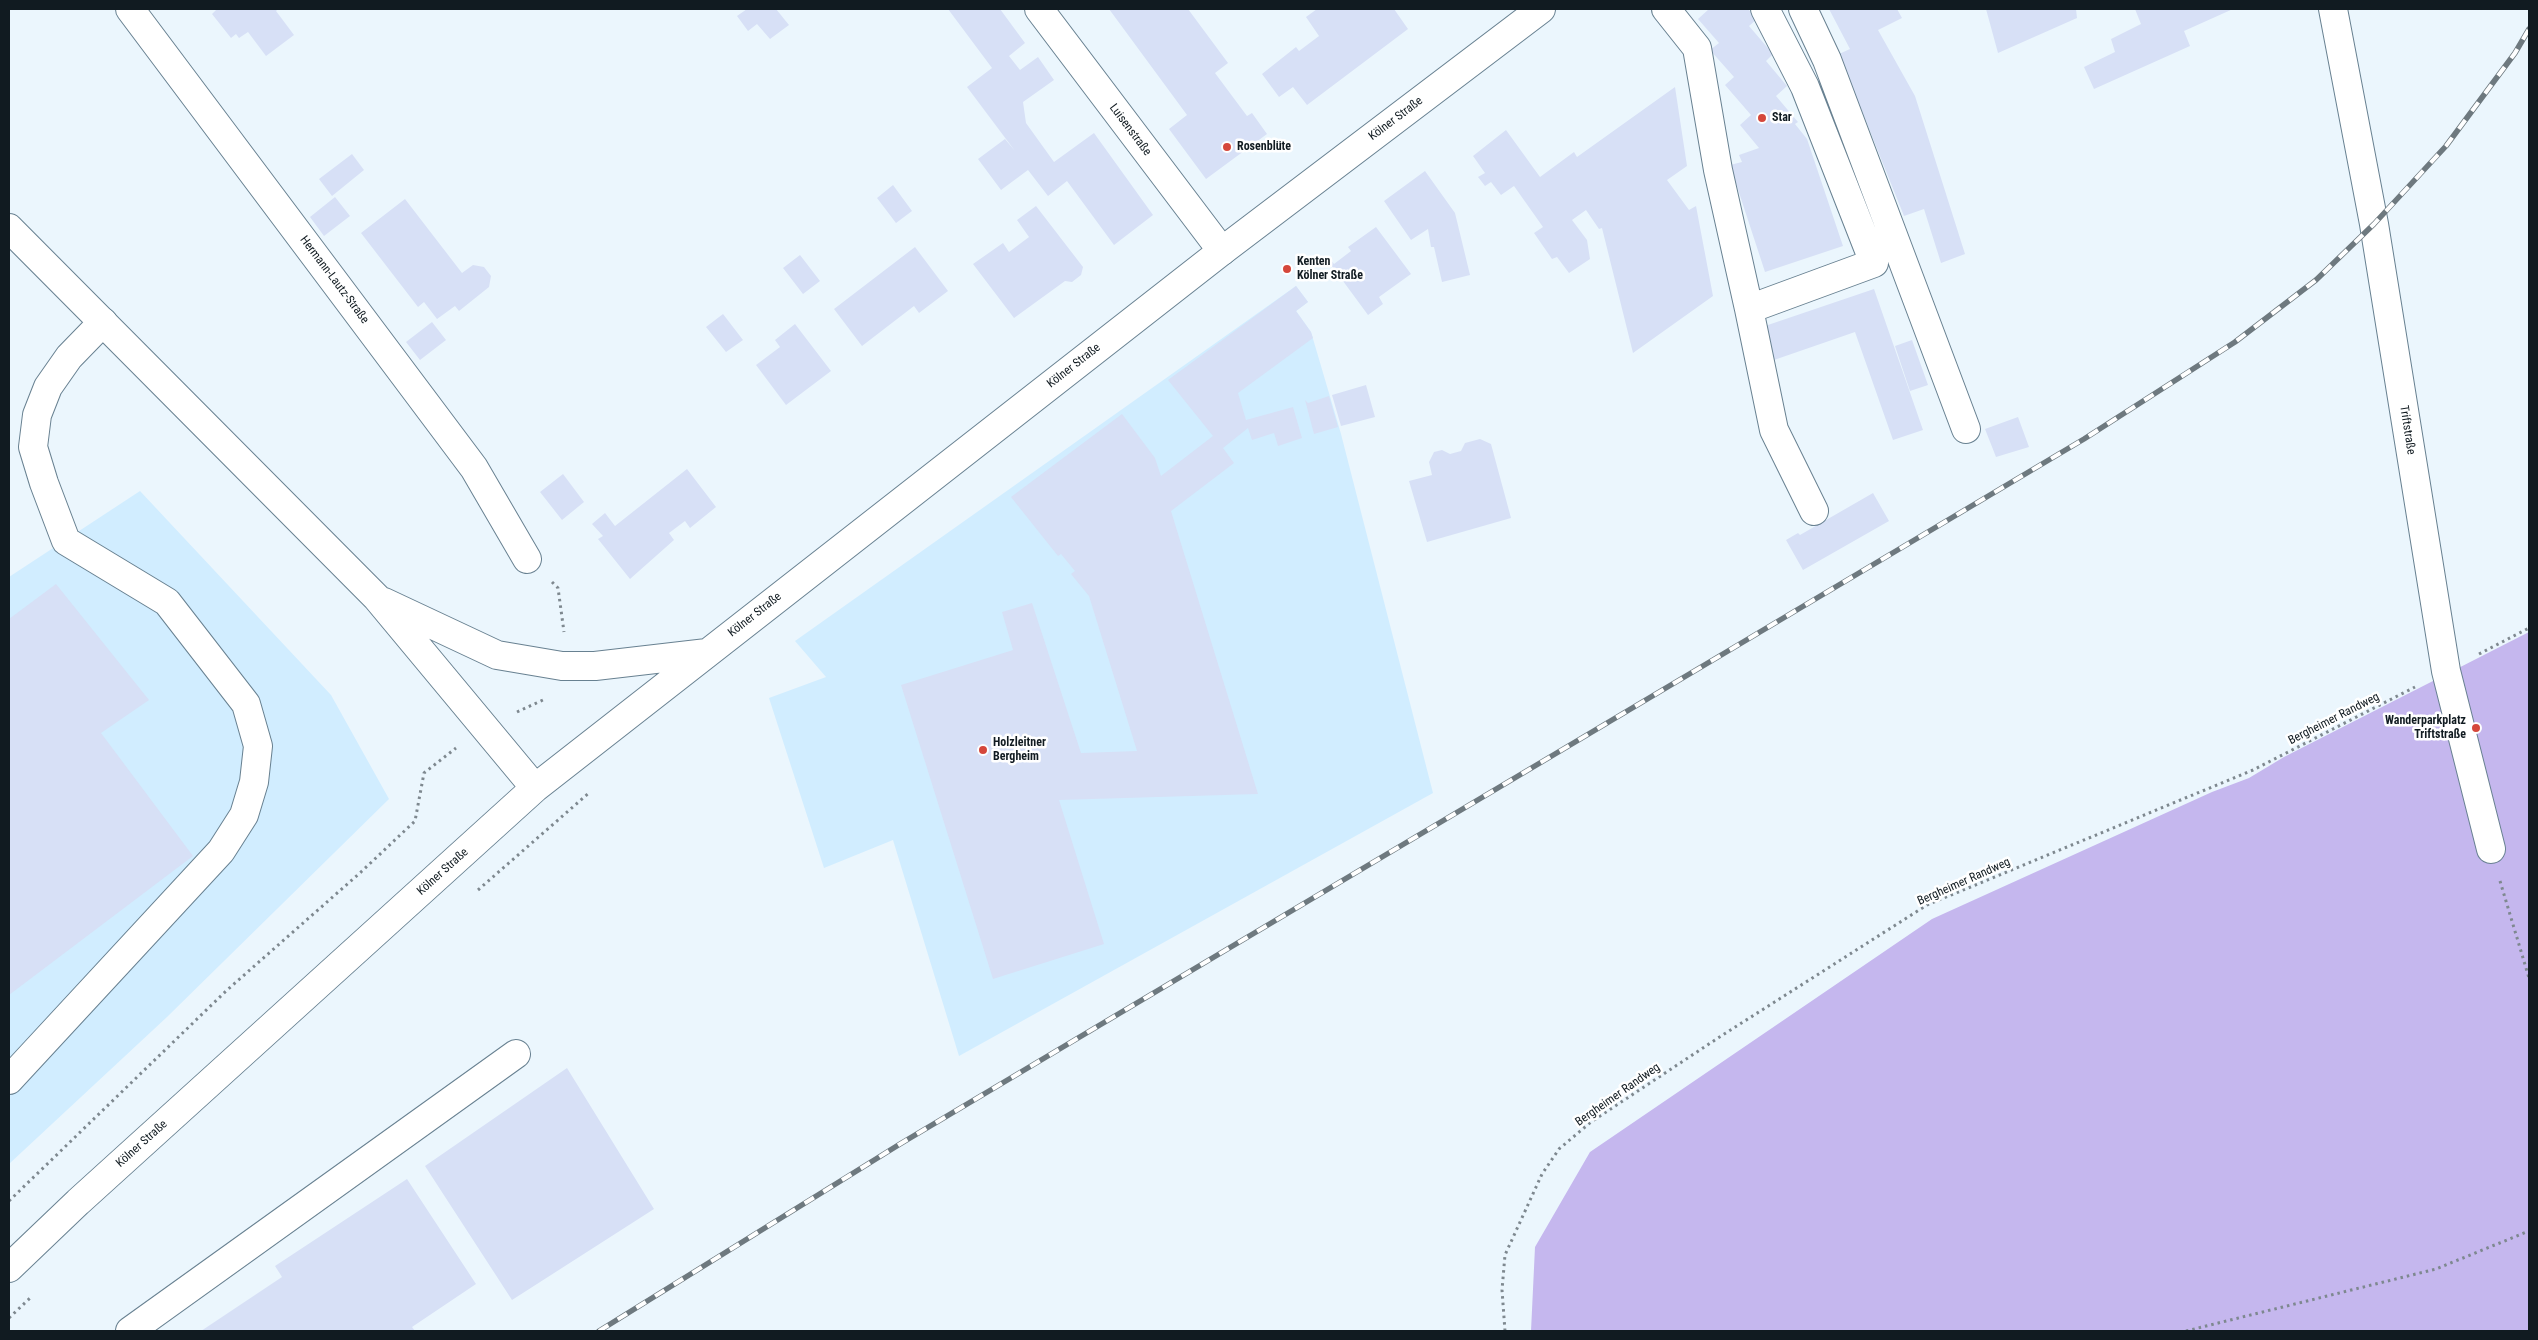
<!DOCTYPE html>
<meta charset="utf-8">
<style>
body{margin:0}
#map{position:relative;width:2538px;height:1340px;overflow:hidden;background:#ebf6fd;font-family:"Roboto Condensed",sans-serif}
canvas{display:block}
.frame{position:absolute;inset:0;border:10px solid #111b21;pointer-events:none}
</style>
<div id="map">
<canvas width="2538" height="1340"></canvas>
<div class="frame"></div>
</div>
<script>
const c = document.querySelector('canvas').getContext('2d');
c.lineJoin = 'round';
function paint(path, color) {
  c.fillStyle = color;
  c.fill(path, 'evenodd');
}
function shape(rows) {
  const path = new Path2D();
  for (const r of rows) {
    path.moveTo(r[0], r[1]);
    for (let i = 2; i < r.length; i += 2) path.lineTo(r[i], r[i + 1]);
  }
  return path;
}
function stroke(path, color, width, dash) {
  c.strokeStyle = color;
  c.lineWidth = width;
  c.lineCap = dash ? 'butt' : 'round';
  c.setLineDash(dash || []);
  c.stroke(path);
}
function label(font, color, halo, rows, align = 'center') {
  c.font = font + ' "Roboto Condensed",sans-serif';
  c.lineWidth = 5;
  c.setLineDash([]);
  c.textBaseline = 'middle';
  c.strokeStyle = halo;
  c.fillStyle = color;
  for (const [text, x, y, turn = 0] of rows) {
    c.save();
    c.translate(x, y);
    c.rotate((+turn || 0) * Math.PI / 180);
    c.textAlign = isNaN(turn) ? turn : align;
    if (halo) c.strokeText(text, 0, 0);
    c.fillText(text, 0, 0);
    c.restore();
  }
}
paint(shape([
 [1296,286,1308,302,1296,311,1311,332,1341,434,1433,793,959,1056,893,840,824,868,769,698,826,677,795,641],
 [140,491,331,695,389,799,167,1017,9,1164,9,577]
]), '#d1edff');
paint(shape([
 [2529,632,2529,1331,1531,1331,1535,1247,1590,1152,1932,919,2212,792,2249,778,2284,757]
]), '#c5b7ee');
paint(shape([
 [217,9,278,9,276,11,294,35,266,56,248,32,239,38,236,34,231,38,212,14],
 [747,9,776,9,789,25,770,39,757,24,748,31,737,16],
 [948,9,1000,9,1025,43,1009,56,1020,70,1038,57,1054,80,1023,102,1026,123,1054,162,1094,133,1153,215,1114,245,1067,181,1048,196,1028,170,1001,190,978,159,1005,139,1015,151,967,87,992,68],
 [1109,9,1188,9,1228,63,1215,73,1247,116,1252,113,1267,134,1206,179,1169,129,1187,115],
 [1317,9,1394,9,1408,29,1307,105,1293,87,1279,97,1262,74,1296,47,1299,51,1319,36,1306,17],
 [1709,9,1748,9,1757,19,1749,26,1773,54,1766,61,1787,86,1776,96,1798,122,1795,124,1807,139,1843,246,1765,272,1730,165,1742,162,1739,155,1759,148,1740,125,1751,115,1725,85,1734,77,1710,50,1719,43,1698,19],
 [1829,9,1897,9,1902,18,1878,30,1915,96,1965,254,1941,263,1924,209,1904,216,1839,54,1850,49],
 [1986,9,2076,9,2077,18,1998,53],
 [2135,9,2233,9,2184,31,2190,46,2094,89,2084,67,2115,52,2111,39,2141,24],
 [1675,87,1687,166,1667,180,1689,210,1696,206,1713,296,1633,353,1602,228,1599,229,1586,210,1572,220,1587,240,1590,259,1569,273,1557,257,1552,259,1534,233,1543,227,1514,186,1501,195,1491,182,1485,186,1478,177,1485,173,1473,156,1506,130,1540,177,1574,152,1577,157],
 [352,154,364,170,332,196,319,179],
 [1425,171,1455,213,1470,275,1442,282,1434,247,1431,247,1428,229,1411,240,1384,201],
 [893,185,912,211,896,223,877,198],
 [335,197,350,216,324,236,310,217],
 [405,199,462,273,473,265,484,267,491,276,489,287,459,311,455,306,437,319,424,302,418,307,361,233],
 [1036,206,1083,267,1081,275,1072,282,1065,281,1014,318,973,264,1003,243,1009,252,1029,237,1017,220],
 [1376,227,1411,274,1379,297,1383,304,1368,315,1329,262,1331,260,1334,264,1351,251,1348,247],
 [915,247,948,291,919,313,914,306,862,346,834,309],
 [800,255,820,281,803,294,783,268],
 [1296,286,1308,302,1296,311,1311,332,1313,338,1238,393,1246,420,1293,407,1302,438,1278,446,1274,433,1252,440,1248,428,1223,448,1234,463,1171,511,1258,794,1059,800,1104,944,993,979,901,685,1013,650,1002,612,1032,603,1081,753,1137,751,1089,596,1071,574,1075,571,1061,554,1058,556,1011,497,1122,414,1155,458,1161,476,1213,436,1168,380],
 [1874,289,1923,430,1893,440,1855,332,1774,360,1762,327],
 [723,314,743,340,726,352,706,327],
 [432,322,446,340,420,360,406,342],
 [795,324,831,371,786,405,756,365,780,347,775,340],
 [1912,340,1928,385,1910,391,1895,346],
 [1366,385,1375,417,1341,426,1332,395],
 [1329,396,1338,427,1314,434,1305,400,1308,403],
 [2018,417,2029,447,1996,457,1985,429],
 [1480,439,1491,444,1511,518,1427,542,1409,481,1432,475,1429,462,1434,452,1442,450,1450,454,1461,451,1465,443],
 [687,469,716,507,690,528,685,521,669,533,674,540,630,579,598,539,603,536,592,524,605,513,615,526],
 [563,474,584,502,562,520,540,492],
 [1873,493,1889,521,1803,570,1786,540,1798,533,1800,535],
 [56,584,149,700,101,733,193,856,9,995,9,619],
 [567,1068,654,1209,512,1300,425,1166],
 [407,1179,476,1284,412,1327,415,1331,201,1331,282,1277,275,1266]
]), '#d7e0f6');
const minor = shape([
 [130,9,474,468,527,559],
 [1039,9,1222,251],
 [1666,9,1697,48,1718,170,1749,309,1874,263,1805,87,1765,9],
 [1803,9,1827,60,1966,429],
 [2333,9,2374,224,2446,671,2491,849],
 [1749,309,1774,430,1814,511],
 [9,1080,221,851,244,815,254,782,258,746,246,704,167,602,66,541,44,483,33,447,37,415,48,387,69,357,103,322],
 [130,1331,516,1054]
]);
const major = shape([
 [9,228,377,598,535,788],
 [384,602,497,655,562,666,595,666,707,653],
 [9,1268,78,1202,535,788,1222,251,1541,9]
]);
stroke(minor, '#688191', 30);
stroke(major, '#688191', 30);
stroke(shape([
 [552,582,558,588,564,632],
 [2479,654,2529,628],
 [517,712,545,699],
 [2500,881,2529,978],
 [478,890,590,792],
 [9,1201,226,991,361,872,415,821,424,773,456,748],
 [9,1318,30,1298],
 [1505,1331,1502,1290,1505,1255,1542,1174,1559,1149,1591,1122,1718,1038,1927,905,2253,770,2415,687],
 [2186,1331,2436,1269,2529,1231]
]), '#7e888f', 3, [2.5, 4]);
stroke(minor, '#fff', 28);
stroke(major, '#fff', 28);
const rail = shape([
 [599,1331,900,1144,2084,439,2235,342,2316,280,2374,224,2446,146,2515,53,2529,29]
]);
stroke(rail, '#6e797f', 5.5);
stroke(rail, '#fff', 4, [11]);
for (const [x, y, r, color] of [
 [1762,118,5,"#d5473b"],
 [1227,147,5,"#d5473b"],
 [1287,269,5,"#d5473b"],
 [2476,728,5,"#d5473b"],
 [983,750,5,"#d5473b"]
]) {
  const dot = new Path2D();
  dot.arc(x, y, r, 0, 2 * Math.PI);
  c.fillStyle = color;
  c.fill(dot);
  stroke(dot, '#fff', 2);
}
label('bold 12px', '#111b21', '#fff', [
 ["Star",1772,118],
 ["Rosenblüte",1237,147],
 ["Kenten",1297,262],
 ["Kölner Straße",1297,276],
 ["Wanderparkplatz",2466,721,"right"],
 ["Triftstraße",2466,735,"right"],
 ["Holzleitner",993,743],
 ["Bergheim",993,757]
], 'left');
label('12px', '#111b21', '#fff', [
 ["Kölner Straße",1396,119,-37],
 ["Luisenstraße",1130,130,53],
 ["Hermann-Lautz-Straße",334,280,53],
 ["Kölner Straße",1074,366,-38],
 ["Triftstraße",2407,430,81],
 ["Kölner Straße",755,615,-38],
 ["Bergheimer Randweg",2334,719,-27],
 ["Kölner Straße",443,872,-42],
 ["Bergheimer Randweg",1964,882,-24],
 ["Bergheimer Randweg",1618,1095,-35],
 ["Kölner Straße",142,1144,-42]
]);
</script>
